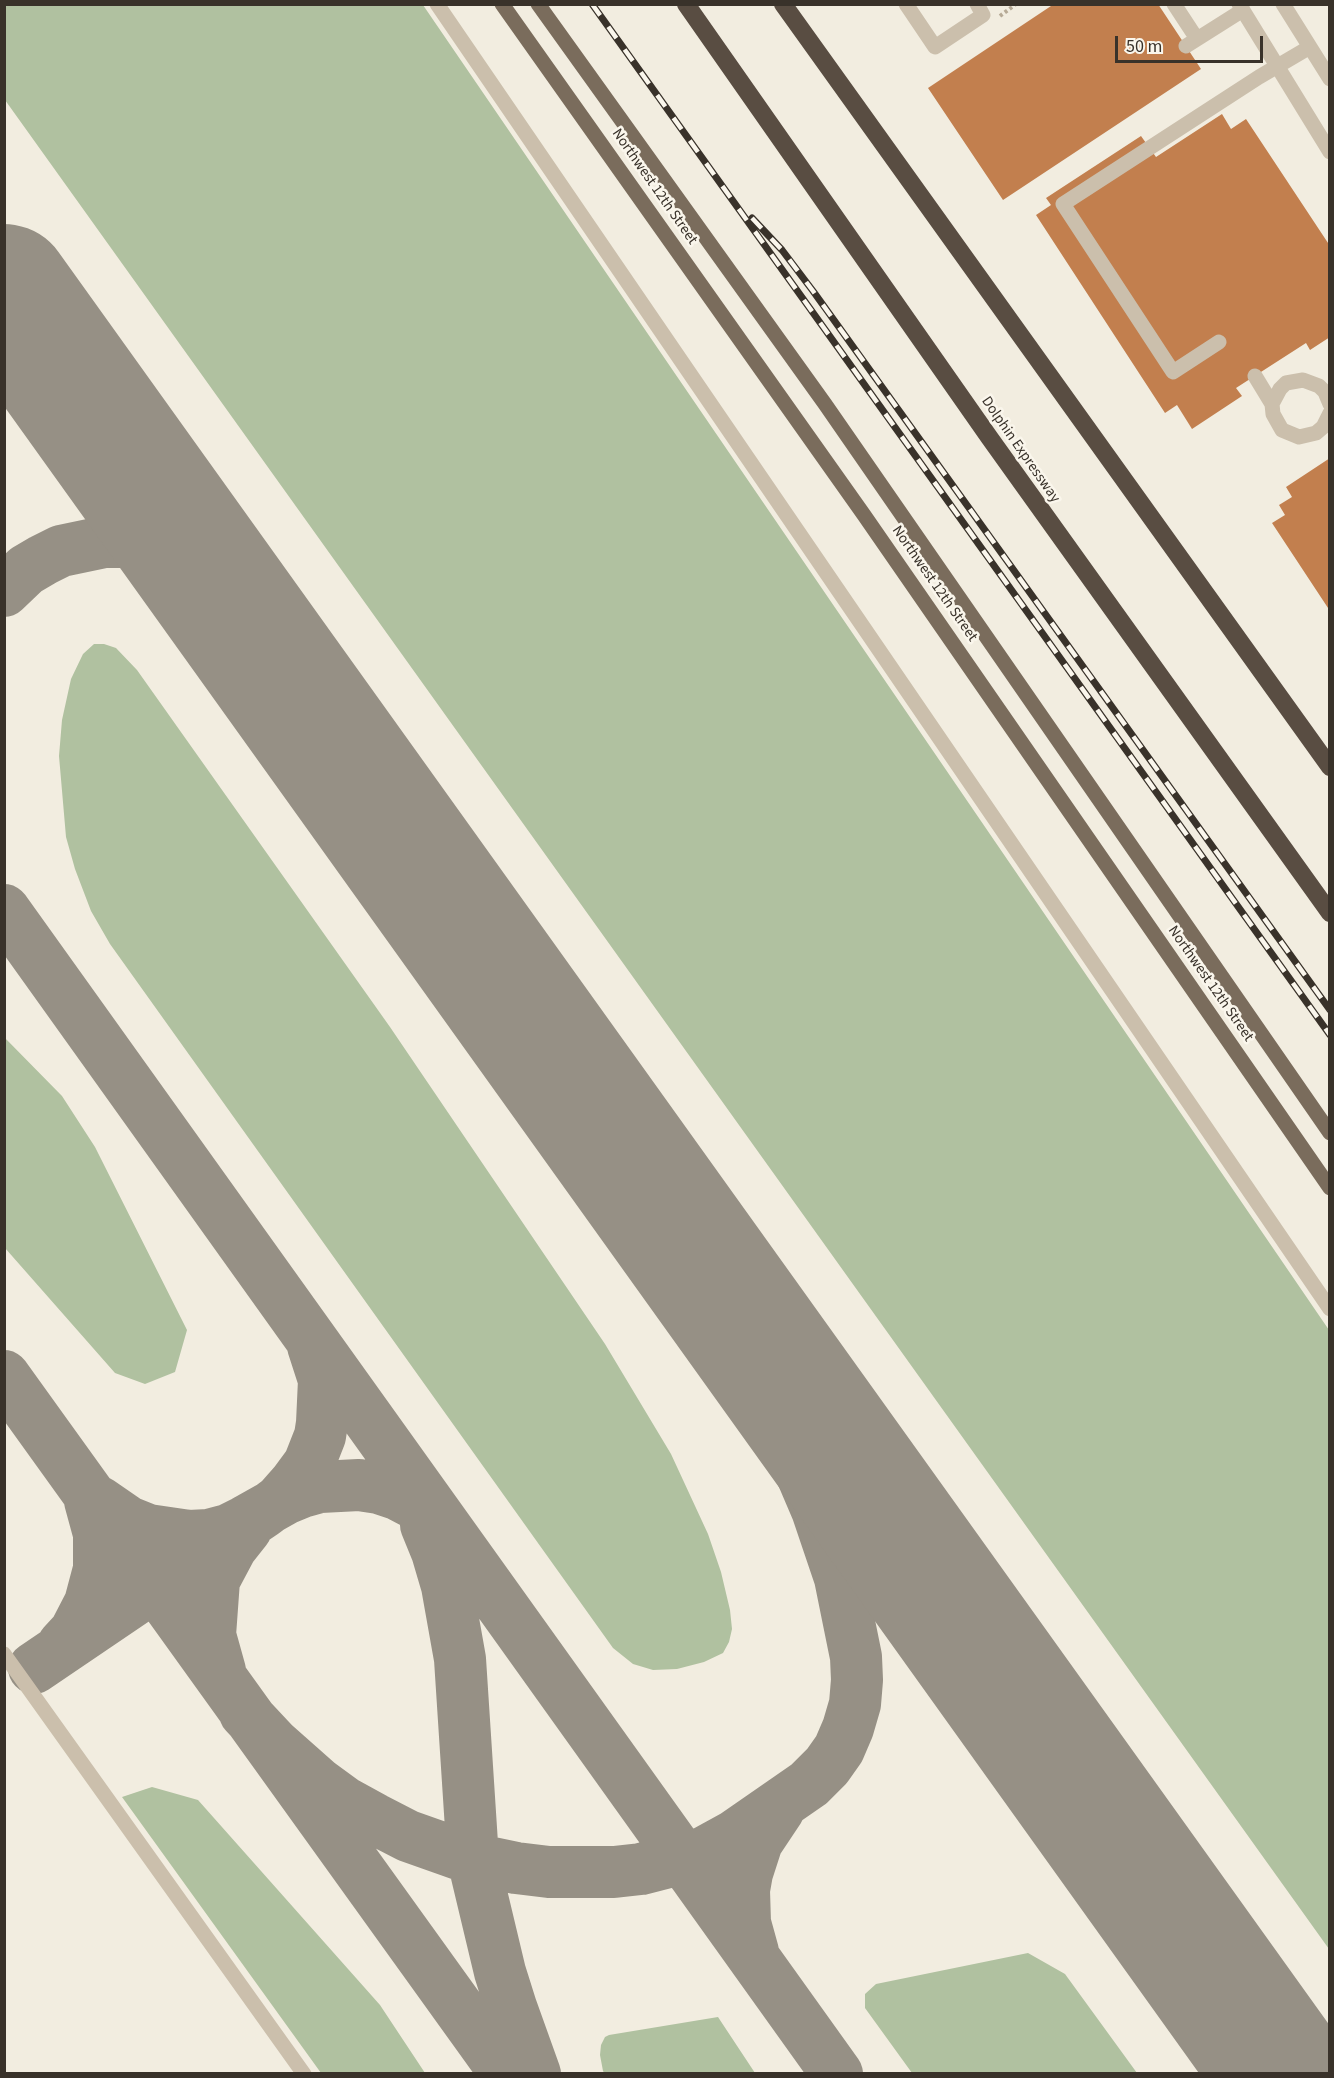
<!DOCTYPE html>
<style>
body{margin:0}
#map{position:relative;width:1334px;height:2078px;overflow:hidden;background:#f2ede0;font-family:"Source Sans 3",sans-serif}
canvas{display:block}
.frame{position:absolute;inset:0;border:6px solid #39322a;pointer-events:none}
.scale{position:absolute;left:1115px;top:36px;width:148px;height:27px;box-sizing:border-box;border:3px solid #39322a;border-top:0;padding-left:8px;font-size:18px;line-height:21px;white-space:nowrap;color:#39322a;-webkit-text-stroke:4px #faf6ec;paint-order:stroke}
</style>
<div id="map">
<canvas width="1334" height="2078"></canvas>
<div class="frame"></div>
<div class="scale">50 m</div>
</div>
<script>
const c = document.querySelector('canvas').getContext('2d');
c.lineJoin = 'round';
function paint(path, color) {
  c.fillStyle = color;
  c.fill(path, 'evenodd');
}
function shape(rows) {
  const path = new Path2D();
  for (const r of rows) {
    path.moveTo(r[0], r[1]);
    for (let i = 2; i < r.length; i += 2) path.lineTo(r[i], r[i + 1]);
  }
  return path;
}
function stroke(path, color, width, dash) {
  c.strokeStyle = color;
  c.lineWidth = width;
  c.lineCap = dash ? 'butt' : 'round';
  c.setLineDash(dash || []);
  c.stroke(path);
}
function label(font, color, halo, rows, align = 'center') {
  c.font = font + ' "Source Sans 3",sans-serif';
  c.lineWidth = 5;
  c.setLineDash([]);
  c.textBaseline = 'middle';
  c.strokeStyle = halo;
  c.fillStyle = color;
  for (const [text, x, y, turn = 0] of rows) {
    c.save();
    c.translate(x, y);
    c.rotate((+turn || 0) * Math.PI / 180);
    c.textAlign = isNaN(turn) ? turn : align;
    if (halo) c.strokeText(text, 0, 0);
    c.fillText(text, 0, 0);
    c.restore();
  }
}
paint(shape([
 [4,5,423,5,1329,1330,1329,1949,5,100],
 [94,644,104,644,116,648,137,670,390,1027,605,1344,671,1454,708,1534,721,1572,730,1610,732,1629,729,1642,723,1653,704,1662,677,1669,653,1670,633,1664,613,1648,110,944,91,911,75,869,66,837,59,756,62,720,71,679,83,654],
 [5,1038,62,1096,95,1147,187,1330,175,1372,145,1384,115,1373,5,1248],
 [152,1787,198,1800,380,2005,425,2073,321,2073,122,1797],
 [1028,1953,1065,1974,1137,2073,912,2073,865,2008,865,1994,876,1984],
 [718,2017,755,2073,605,2074,603,2071,600,2055,601,2045,605,2037,609,2035]
]), '#b0c1a0');
stroke(shape([
 [4,591,26,570,43,560,61,551,104,542,125,542,163,554,183,564,201,579,252,636],
 [4,910,837,2074],
 [4,1376,506,2074],
 [99,1502,128,1522,148,1530,189,1536,209,1535,228,1530,244,1522,285,1499,302,1492,320,1487,359,1485,379,1488,397,1494,418,1505,437,1521],
 [426,1525,437,1552,447,1586,460,1659,473,1859,500,1972,511,2007,535,2074],
 [63,1645,75,1632,90,1603,99,1569,99,1534,90,1501],
 [34,1668,264,1512,280,1500,295,1483,309,1464,320,1436,322,1423,324,1380,313,1346],
 [220,1671,210,1635,214,1580,231,1548,246,1529],
 [245,1713,274,1744,318,1783,344,1802,375,1819,408,1836,473,1859,516,1868,549,1872,614,1872,641,1869,703,1853,734,1836,809,1784,827,1766,839,1749,848,1728,855,1704,857,1680,856,1657,840,1578,817,1510,788,1442,739,1352,694,1277,547,1048],
 [753,1952,745,1923,744,1890,747,1873,757,1842,779,1809]
]), '#969085', 52);
stroke(shape([
 [4,291,1282,2074]
]), '#969085', 134);
paint(shape([
 [1054,4,1158,4,1201,69,1003,200,928,88],
 [1222,114,1231,129,1246,119,1330,246,1330,337,1310,350,1306,343,1236,388,1242,396,1192,429,1177,405,1165,413,1036,215,1051,205,1046,198,1141,136,1156,157],
 [1330,458,1330,611,1272,523,1285,515,1279,505,1292,497,1286,487]
]), '#c27f4e');
stroke(shape([
 [1000,16,1016,4]
]), '#b6aa96', 4, [3, 3]);
stroke(shape([
 [437,4,1330,1309],
 [906,4,935,47,983,15,977,4],
 [1174,4,1197,39],
 [1239,4,1330,152],
 [1283,4,1330,79],
 [1186,46,1243,10],
 [1219,342,1173,372,1063,204,1259,77,1310,47],
 [1255,376,1272,404],
 [1330,404,1325,392,1319,386,1303,380,1286,383,1280,389,1272,404,1273,414,1282,430,1299,437,1316,433,1323,427,1330,413],
 [4,1654,304,2074]
]), '#cbbfac', 15);
stroke(shape([
 [502,4,864,515,1330,1188],
 [538,4,825,404,1330,1133]
]), '#7a6c5c', 15);
stroke(shape([
 [686,4,989,437,1330,913],
 [783,4,1330,767]
]), '#594d42', 18);
const rail = shape([
 [592,4,1330,1035],
 [752,218,782,250,813,291,1330,1010]
]);
stroke(rail, '#39322a', 7);
stroke(rail, '#faf6ec', 4.5, [14]);
label('15px', '#39322a', '#faf6ec', [
 ["Northwest 12th Street",654,187,55],
 ["Dolphin Expressway",1020,450,55],
 ["Northwest 12th Street",934,584,55],
 ["Northwest 12th Street",1210,984,55]
]);
</script>
